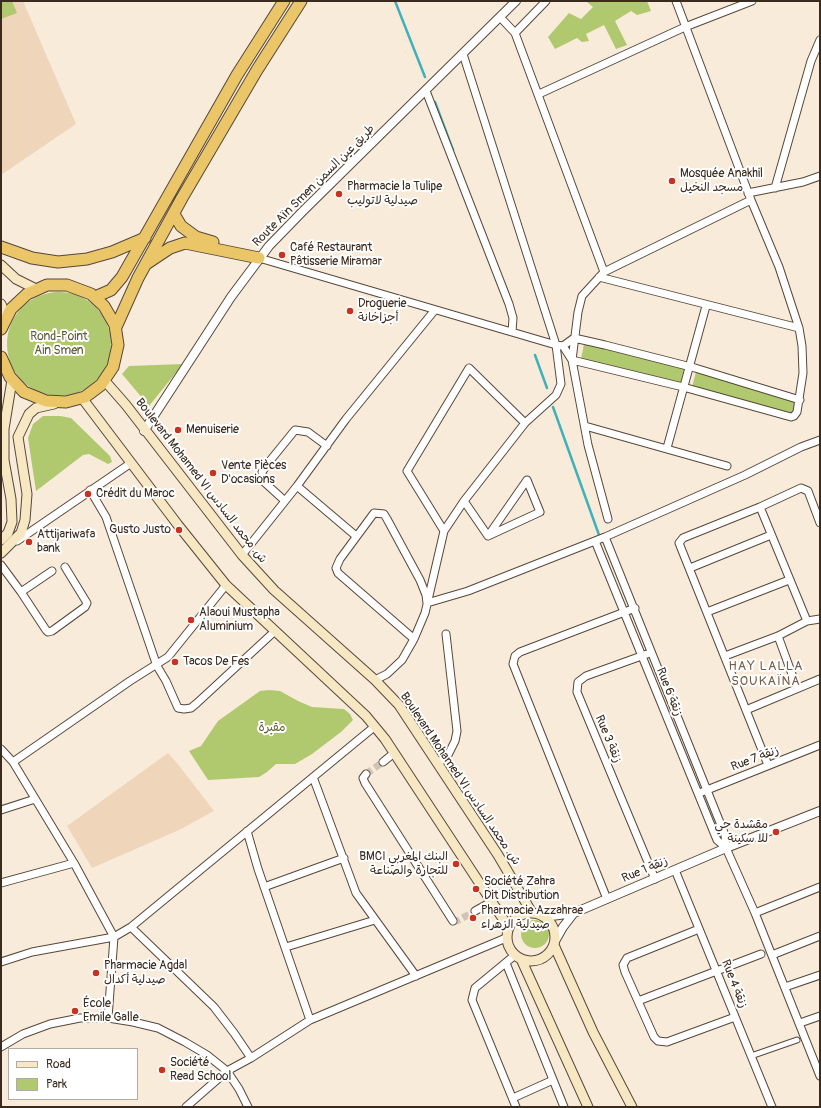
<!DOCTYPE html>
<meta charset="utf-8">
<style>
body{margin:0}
#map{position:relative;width:821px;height:1108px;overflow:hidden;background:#f8ebda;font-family:Pangolin,sans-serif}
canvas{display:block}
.frame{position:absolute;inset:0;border:2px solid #3b2a1e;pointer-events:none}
.legend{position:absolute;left:8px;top:1048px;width:130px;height:52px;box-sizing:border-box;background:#fff;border:1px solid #b1aaa5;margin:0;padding:5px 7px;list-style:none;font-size:12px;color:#3b2a1e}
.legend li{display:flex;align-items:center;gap:8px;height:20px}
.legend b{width:20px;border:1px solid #b1aaa5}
</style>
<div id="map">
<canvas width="821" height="1108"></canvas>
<div class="frame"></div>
<ul class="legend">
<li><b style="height:5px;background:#f7e8c3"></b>Road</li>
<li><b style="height:11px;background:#b0c96e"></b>Park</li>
</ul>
</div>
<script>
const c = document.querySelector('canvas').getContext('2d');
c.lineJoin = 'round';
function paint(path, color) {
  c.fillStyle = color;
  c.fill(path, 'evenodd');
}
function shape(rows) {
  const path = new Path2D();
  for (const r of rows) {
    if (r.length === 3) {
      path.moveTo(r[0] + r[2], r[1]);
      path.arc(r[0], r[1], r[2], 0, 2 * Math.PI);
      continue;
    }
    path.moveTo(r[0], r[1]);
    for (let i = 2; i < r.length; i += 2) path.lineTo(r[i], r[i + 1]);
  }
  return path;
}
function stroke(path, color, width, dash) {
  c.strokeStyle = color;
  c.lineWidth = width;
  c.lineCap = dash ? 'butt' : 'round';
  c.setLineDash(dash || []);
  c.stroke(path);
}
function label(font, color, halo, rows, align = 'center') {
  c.font = font + ' Pangolin,"Playpen Sans Arabic",sans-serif';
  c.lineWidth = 4;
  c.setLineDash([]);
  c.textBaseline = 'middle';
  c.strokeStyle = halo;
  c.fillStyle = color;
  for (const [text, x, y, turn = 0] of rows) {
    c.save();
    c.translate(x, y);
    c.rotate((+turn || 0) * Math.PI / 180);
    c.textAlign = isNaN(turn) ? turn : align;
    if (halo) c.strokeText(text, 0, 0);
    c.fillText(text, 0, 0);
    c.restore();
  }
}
paint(shape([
 [1,1,23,1,76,124,1,175],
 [168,753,177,763,214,811,179,830,92,868,67,826]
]), '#efd6bb');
paint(shape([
 [1,1,12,1,17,13,1,19],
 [586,1,647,1,651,11,637,15,631,11,615,21,627,45,616,49,604,25,586,34,589,41,582,42,577,38,555,49,548,37,569,13,581,19,593,7],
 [59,344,52],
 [584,344,685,365,680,385,581,359],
 [183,364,149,406,122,374,129,366],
 [697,368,797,401,794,414,692,387],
 [43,416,60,416,71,418,110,456,112,462,108,464,89,454,83,455,36,491,28,438,33,424],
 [269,690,280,691,298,701,312,707,344,709,350,714,353,720,341,732,312,754,295,764,276,764,267,772,259,777,208,780,189,751,201,746,218,721,260,691],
 [535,934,14]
]), '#b0c96e');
stroke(shape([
 [395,1,425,77],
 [435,102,453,150],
 [535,355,547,388],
 [553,407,599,535]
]), '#40b1b8', 2.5);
stroke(shape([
 [366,774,383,762],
 [453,921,457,921,475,911]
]), '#d2c4b4', 7, [7, 3.5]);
const pedestrian = shape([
 [751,1056,797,1040]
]);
const minor = shape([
 [500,17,515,33,604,272],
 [515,33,546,1],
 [426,91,509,304,513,318,512,332],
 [539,94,685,27,752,1],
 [775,188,811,61,820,40],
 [748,193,803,182,820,176],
 [259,258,556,345,563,346,574,338,605,345,695,368,800,400],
 [599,277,799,328],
 [563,346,572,360,683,387,791,417,794,416,797,412,803,373,802,346,799,328,779,267,751,200,676,1],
 [585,426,727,466],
 [667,448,706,306],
 [297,486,356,536],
 [90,490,106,517,157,666,166,681,178,708,184,709,191,708,197,703,275,631],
 [285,501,263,481,262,472,269,462,295,430,308,432,327,446],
 [464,501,488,536,540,512,527,480,488,536],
 [760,507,807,621],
 [608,519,588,445,572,360,578,312,582,296,604,272,751,200],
 [444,531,407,471,469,368,525,423],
 [605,537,725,835,726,848,755,913,820,1076],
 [17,541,131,463],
 [595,541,717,840,726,848],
 [242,555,297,486,346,419,434,311],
 [1,565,21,592,52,571],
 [690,568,771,535],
 [21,592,46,630,48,632,52,631,85,607,87,603,65,567],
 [707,612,789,580],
 [778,636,797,688],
 [414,639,338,573,336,568,340,559,374,513,384,514,387,519,420,580,426,595,427,603,468,591,605,537,745,475,801,447,820,440],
 [647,654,586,676,578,682,577,692,655,879],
 [725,656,778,636,807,621,820,619],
 [375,680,387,674,402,660,414,639,425,613,444,531,464,501,525,423,556,395,561,384,556,345,463,54],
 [746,710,820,679],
 [1,749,13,762,74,863,114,937,108,1018],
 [13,762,130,681,168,657,226,585],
 [383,762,394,753],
 [438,763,448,755,455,741,457,731,446,634],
 [768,765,679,543,683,538,760,507,801,488,808,491,820,523],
 [366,774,363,778,365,783,453,921],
 [313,777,356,893,416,976],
 [702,792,820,745],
 [1,810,35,799],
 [247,831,258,869,310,1020],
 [675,870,772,1107],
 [1,883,74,863],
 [264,887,344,858],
 [607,899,513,664,515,656,520,652,635,608],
 [475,911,491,902],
 [755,913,820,887],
 [131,927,214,1007,234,1033,251,1058],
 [699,929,627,958,623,965,625,972,654,1037,658,1041,667,1042,735,1017],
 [286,947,375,920],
 [515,955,475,988,472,1000,516,1107],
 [772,955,820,936],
 [1,962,32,952,114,937,131,927,374,727],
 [506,963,564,1107],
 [785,987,820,975],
 [638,1001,761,954],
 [800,1023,820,1016],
 [1,1047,23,1034,50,1024,80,1018,108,1018,133,1022,158,1028,185,1042,207,1055,227,1071,239,1089,248,1107],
 [513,1098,553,1080],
 [186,1107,227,1071,251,1058,310,1020,506,938]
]);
const tertiary = shape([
 [144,431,231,297,269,246,303,211,516,1],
 [544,917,574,913,726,848,820,811],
 [555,941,563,927,573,914]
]);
const secondary = shape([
 [1,265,16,279,36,289],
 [1,304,6,316],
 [105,381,126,405,242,555,274,590,375,680,399,705,498,855,532,913],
 [82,398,178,525,226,585,366,716,385,739,509,928],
 [1,540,8,533,12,522,11,499,4,460,4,429,12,380],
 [1,553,21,533,25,520,27,494,18,437,29,414,36,408,54,404],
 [531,937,24],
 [554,945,593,1032,632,1107],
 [521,959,588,1107]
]);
const trunk = shape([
 [174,214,181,226,196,237,213,242],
 [1,247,32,258,58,262,87,259,112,252,145,238],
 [146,264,170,248,185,243,259,258],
 [95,297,111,290,122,277,237,75,284,1],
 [116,327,138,278,182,198,257,70,301,1],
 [1,329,11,309,27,294,47,285,67,285,91,294,104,306,115,325,118,345,113,367,101,385,85,397,66,402,46,401,24,392,10,377,1,357]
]);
stroke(pedestrian, '#57473a', 7);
stroke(minor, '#57473a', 9);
stroke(tertiary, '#57473a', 10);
stroke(secondary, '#57473a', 11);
stroke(trunk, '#57473a', 13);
stroke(pedestrian, '#fff', 5);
stroke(minor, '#fff', 7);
stroke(tertiary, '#fff', 8);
stroke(secondary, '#f7e8c3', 9);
stroke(trunk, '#eac669', 11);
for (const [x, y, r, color] of [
 [672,181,4,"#c8321e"],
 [339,194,4,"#c8321e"],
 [282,255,4,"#c8321e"],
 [350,311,4,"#c8321e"],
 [178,430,4,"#c8321e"],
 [213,473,4,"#c8321e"],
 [88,494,4,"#c8321e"],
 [179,530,4,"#c8321e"],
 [29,542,4,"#c8321e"],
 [191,620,4,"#c8321e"],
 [175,662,4,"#c8321e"],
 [776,832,4,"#c8321e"],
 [456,864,4,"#c8321e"],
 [476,889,4,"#c8321e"],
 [473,918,4,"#c8321e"],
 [96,973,4,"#c8321e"],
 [75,1011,4,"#c8321e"],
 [162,1070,4,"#c8321e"]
]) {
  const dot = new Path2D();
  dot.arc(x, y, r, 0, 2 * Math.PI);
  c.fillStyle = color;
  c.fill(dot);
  stroke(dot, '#fff', 1.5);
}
label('12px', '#3b2a1e', '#fff', [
 ["Mosquée Anakhil",680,174],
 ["مسجد النخيل",680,188],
 ["Pharmacie la Tulipe",347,187],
 ["صيدلية لاتوليب",347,201],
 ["Café Restaurant",290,248],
 ["Pâtisserie Miramar",290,262],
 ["Droguerie",358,304],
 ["أجزاخانة",358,318],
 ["Menuiserie",186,430],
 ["Vente Pièces",221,466],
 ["D'ocasions",221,480],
 ["Crédit du Maroc",96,494],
 ["Gusto Justo",171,530,"right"],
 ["Attijariwafa",37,535],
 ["bank",37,549],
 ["Alaoui Mustapha",199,613],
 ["Aluminium",199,627],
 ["Tacos De Fes",183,662],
 ["مقشدة حي",768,825,"right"],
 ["للا سكينة",768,839,"right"],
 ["BMCI البنك المغربي",448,857,"right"],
 ["للتجارة والصناعة",448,871,"right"],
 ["Société Zahra",484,882],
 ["Dit Distribution",484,896],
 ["Pharmacie Azzahrae",481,911],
 ["صيدلية الزهراء",481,925],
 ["Pharmacie Agdal",104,966],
 ["صيدلية أكدال",104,980],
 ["École",83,1004],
 ["Emile Galle",83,1018],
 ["Société",170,1063],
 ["Read School",170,1077]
], 'left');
label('12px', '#3b2a1e', '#fff', [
 ["Route Aïn Smen طريق عين السمن",314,186,-45],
 ["Boulevard Mohamed VI ش. محمد السادس",201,481,52],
 ["Rue 6 زنقة",669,692,68],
 ["Rue 3 زنقة",608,739,67],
 ["Rue 7 زنقة",755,759,-21],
 ["Boulevard Mohamed VI ش. محمد السادس",460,779,56],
 ["Rue 1 زنقة",645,870,-23],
 ["Rue 4 زنقة",734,984,68]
]);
label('12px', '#5e5a36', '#fff', [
 ["Rond-Point",59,337],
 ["Ain Smen",59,351],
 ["مقبرة",272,728]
]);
c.letterSpacing = '1px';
label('13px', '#775b44', '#fff', [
 ["HAY LALLA",766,667],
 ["SOUKAÏNA",766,682]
]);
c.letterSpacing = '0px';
</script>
